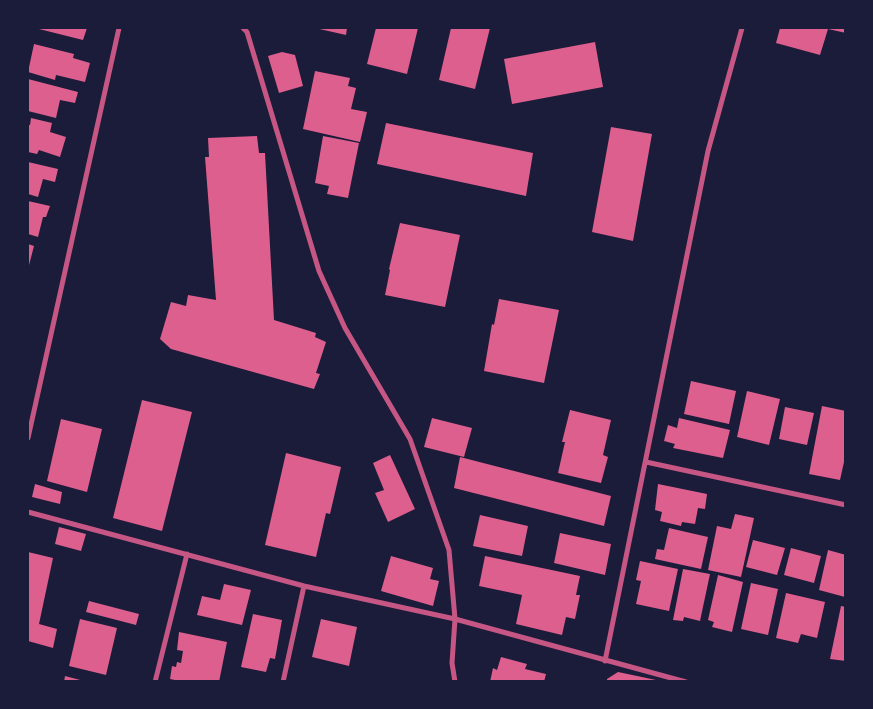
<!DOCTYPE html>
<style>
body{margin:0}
#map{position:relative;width:873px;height:709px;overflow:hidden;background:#1b1b3a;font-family:Manrope,sans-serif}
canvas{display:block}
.frame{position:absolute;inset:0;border:29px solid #1b1b3a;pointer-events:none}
</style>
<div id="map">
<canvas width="873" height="709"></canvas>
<div class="frame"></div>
</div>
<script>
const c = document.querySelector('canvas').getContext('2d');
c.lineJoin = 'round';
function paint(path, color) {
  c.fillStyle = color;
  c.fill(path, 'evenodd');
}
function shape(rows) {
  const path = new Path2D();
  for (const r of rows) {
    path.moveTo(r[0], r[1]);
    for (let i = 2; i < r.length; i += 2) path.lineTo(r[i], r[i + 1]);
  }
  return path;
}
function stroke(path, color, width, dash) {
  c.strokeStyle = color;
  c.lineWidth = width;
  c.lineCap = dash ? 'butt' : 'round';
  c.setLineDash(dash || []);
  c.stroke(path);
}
paint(shape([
 [35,28,87,28,83,40],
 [315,28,347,28,346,35],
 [376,28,418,28,407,74,367,64],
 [451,28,490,28,475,89,439,80],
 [780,28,846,28,846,33,828,29,820,55,776,43],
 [595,42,603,87,512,104,504,59],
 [34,44,74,54,73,58,90,63,85,82,56,75,55,80,28,72],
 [282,52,295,55,303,86,279,93,268,56],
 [315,71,350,78,348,86,356,88,351,109,367,112,360,142,303,129],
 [28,79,78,92,75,103,60,100,56,118,28,111],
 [31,118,52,123,50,132,66,137,60,157,39,150,37,154,28,152,28,125,30,125],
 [386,123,533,153,526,196,377,164],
 [611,127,652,134,633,241,592,232],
 [257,136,259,153,265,153,274,320,316,333,315,337,326,342,316,373,320,374,314,389,171,349,160,339,171,302,186,306,188,295,216,300,205,157,209,157,208,138],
 [323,136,359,143,348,198,327,194,329,186,315,183],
 [28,162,58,169,55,182,43,179,38,197,28,194],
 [28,201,50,206,46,217,43,217,38,237,28,234],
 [400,223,460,235,445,307,385,295,390,270,389,269],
 [28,244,34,246,28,269],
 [499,299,559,310,544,383,484,371,492,324,494,325],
 [691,381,736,391,729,424,684,414],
 [747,391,780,399,769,445,737,437],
 [142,400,192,412,162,531,113,518],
 [822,406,846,411,846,453,840,480,809,474],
 [785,407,814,413,807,445,779,439],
 [570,410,611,420,603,455,608,457,601,483,558,473,565,442,562,442],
 [432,418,472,428,464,457,424,447],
 [679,418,730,430,723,458,673,448,675,444,664,441,668,425,677,428],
 [61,419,102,429,87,492,47,481],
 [286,453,341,467,330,514,326,513,316,557,265,545],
 [390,455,415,509,388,522,375,493,384,490,373,463],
 [460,457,611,496,604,526,454,488],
 [35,484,62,492,60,504,32,497],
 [658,484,707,494,705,509,698,508,695,524,682,522,681,526,660,521,662,512,655,510],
 [735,514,754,518,741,577,708,570,717,526,731,529],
 [480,515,528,526,522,556,473,546],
 [59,527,86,534,81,551,55,544],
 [669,528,708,537,701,569,655,559,657,549,664,550],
 [560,533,611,544,605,575,554,563],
 [753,540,785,548,777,575,746,567],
 [791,548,821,556,814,583,784,575],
 [828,550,846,555,845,597,819,590],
 [28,552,53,558,39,624,57,629,53,648,28,641],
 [391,556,433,568,430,579,439,581,433,606,381,591],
 [485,556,580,576,576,595,580,595,575,619,566,617,562,635,516,624,522,595,479,586],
 [640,561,678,569,669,611,636,604,641,581,636,580],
 [683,569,710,574,700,621,684,617,683,621,673,620],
 [718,575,743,582,732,632,712,627,714,622,708,620],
 [751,583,778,589,768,635,741,629],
 [224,584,251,590,242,625,197,615,202,596,220,600],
 [786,593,825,602,817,638,801,634,798,643,776,638],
 [89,601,139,614,136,625,86,612],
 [841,606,846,607,846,661,830,659],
 [253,614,282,620,275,659,270,658,266,672,241,667],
 [80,619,117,628,106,675,69,666],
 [321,619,357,627,349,666,312,657],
 [179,632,227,642,219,682,184,682,170,679,172,666,176,667,177,662,181,663,183,651,177,650],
 [501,657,527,664,525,669,546,674,544,682,490,682,493,668,497,670],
 [618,672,656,680,655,682,607,682,607,679],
 [65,676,84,681,84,682,64,682]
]), '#dd5f8e');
stroke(shape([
 [243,28,247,32,319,271,345,328,410,439,449,550,455,619,452,663,455,682],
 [28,438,119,28],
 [646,462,846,505],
 [28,512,304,586,455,619,686,682],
 [605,661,708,151,742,28],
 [155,682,187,554],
 [283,682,304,586]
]), '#c65784', 5);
</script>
